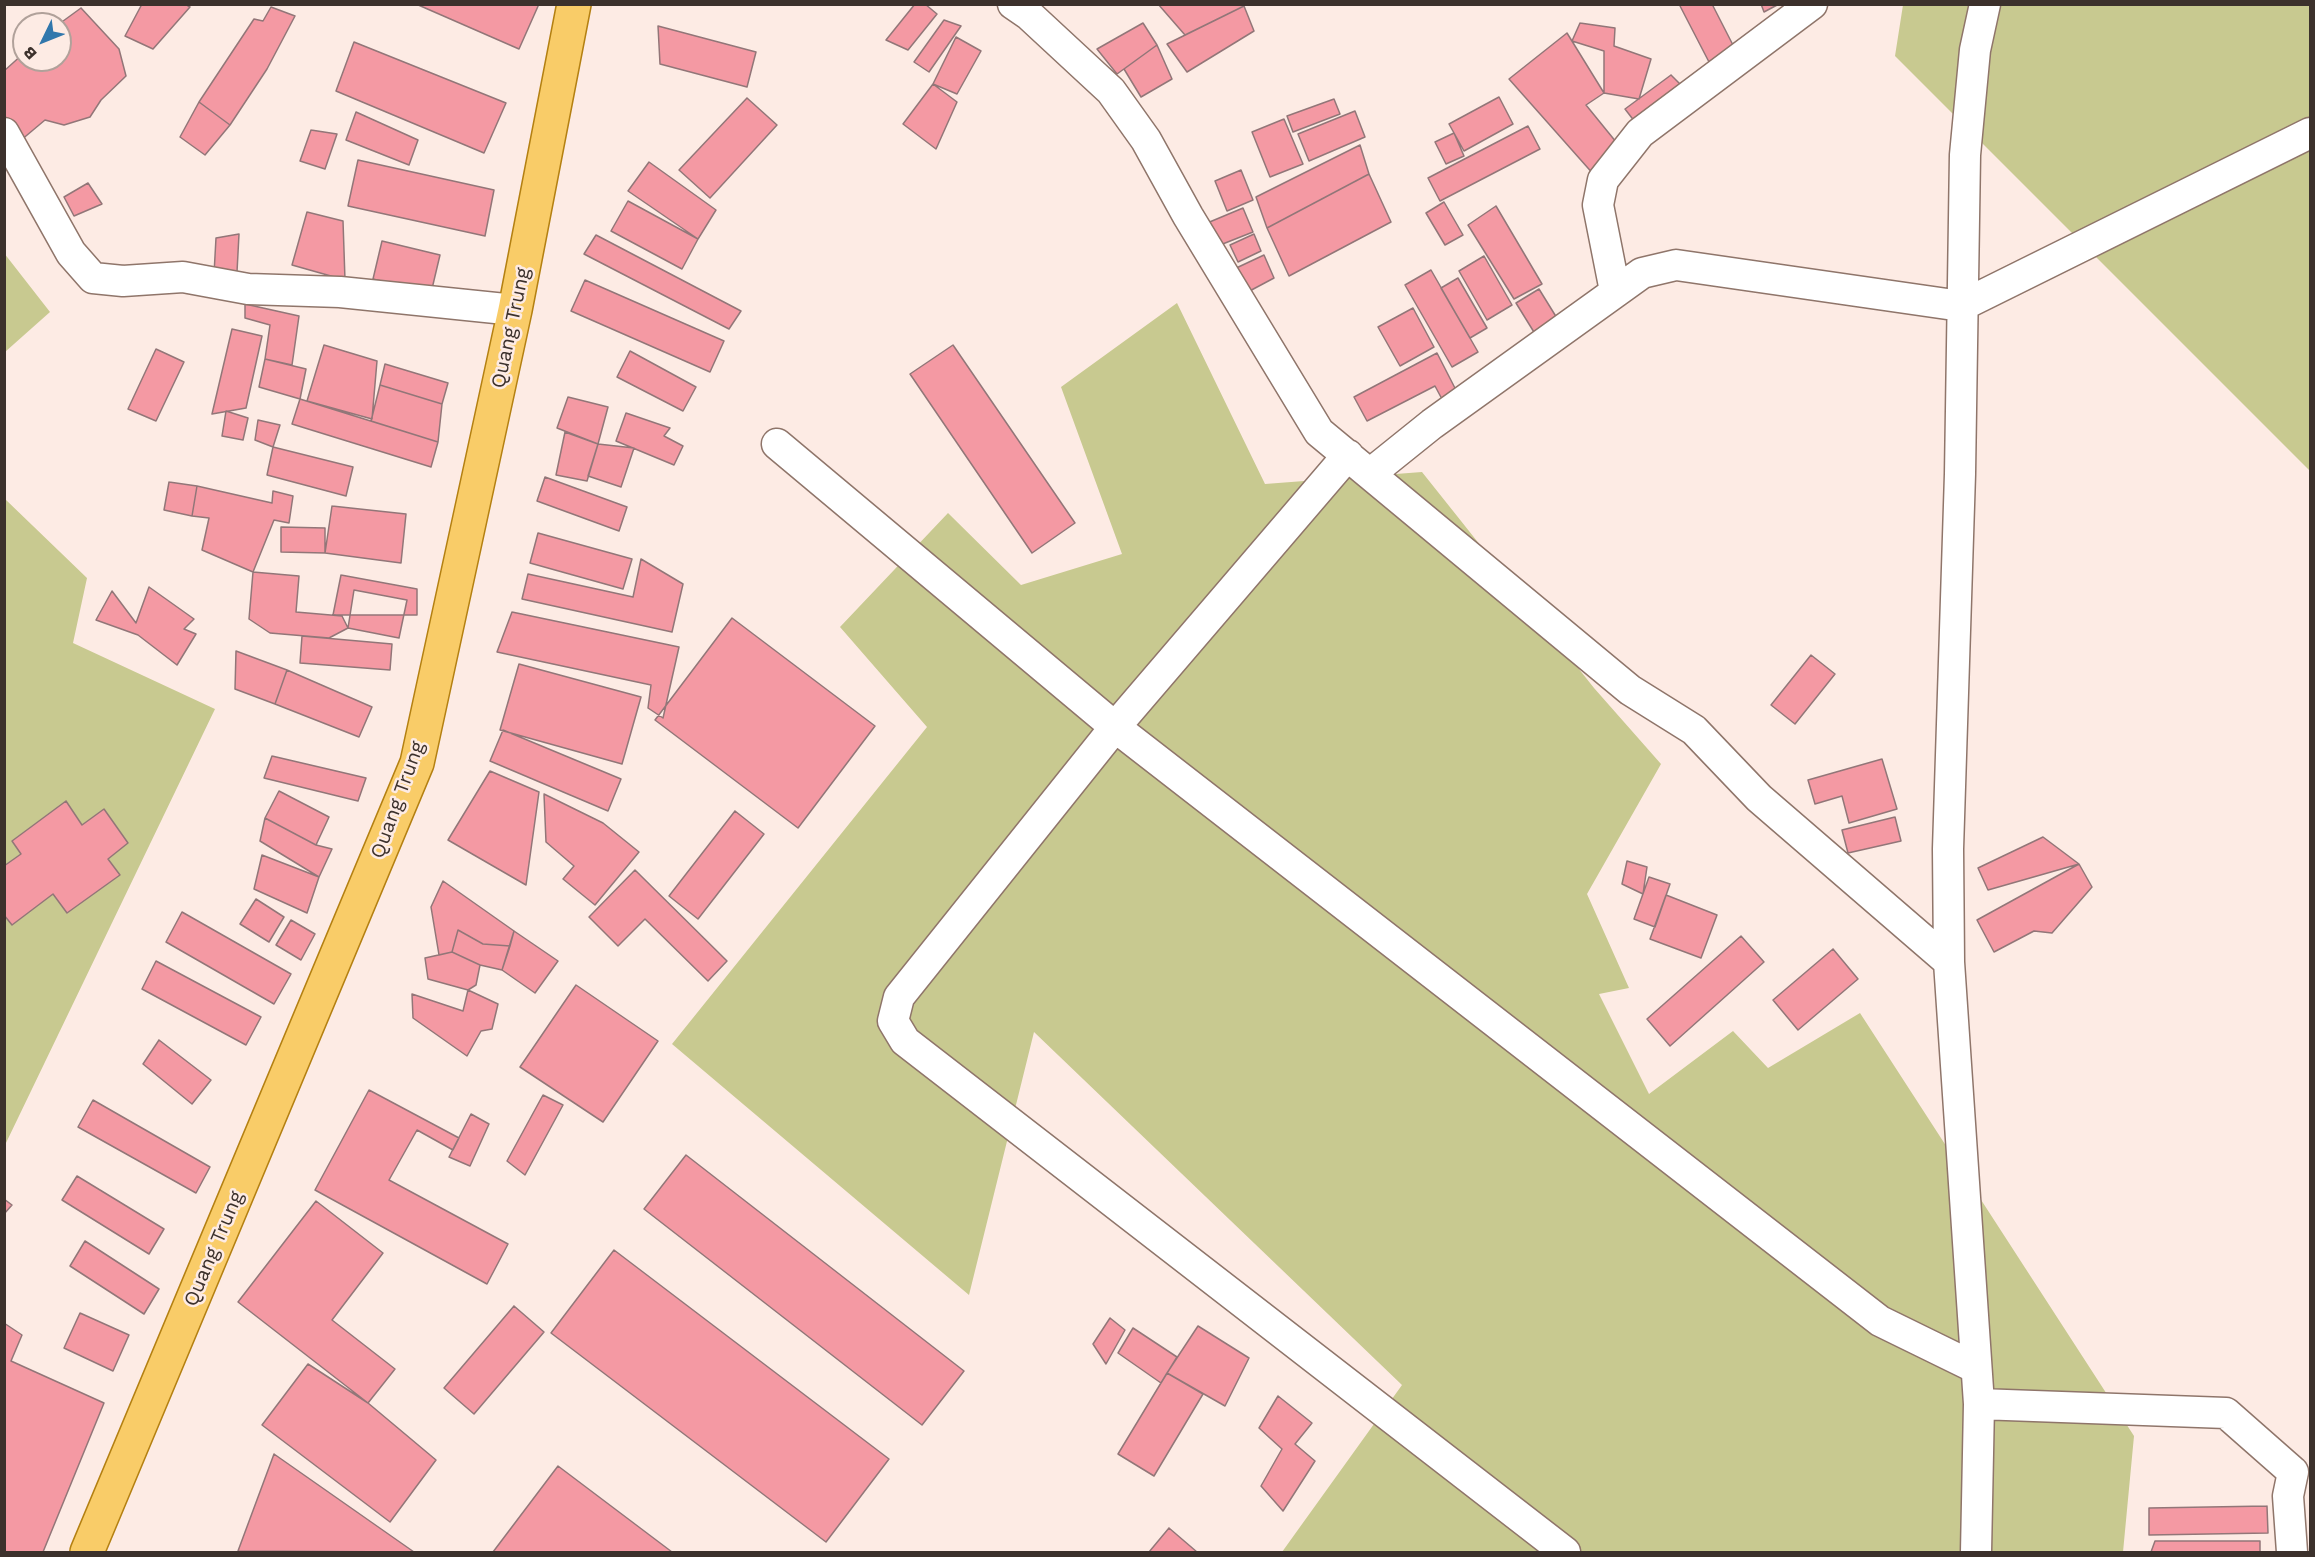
<!DOCTYPE html>
<style>
body{margin:0}
#map{position:relative;width:2315px;height:1557px;overflow:hidden;background:#fdebe4;font-family:"Work Sans",sans-serif}
canvas{display:block}
.frame{position:absolute;inset:0;border:6px solid #3c312c;pointer-events:none}
.north{position:absolute;left:12px;top:12px;width:60px;height:60px;box-sizing:border-box;background:#fdebe4;border:2px solid #b0a19a;border-radius:50%;rotate:227deg;font-size:16px;font-weight:700;line-height:24px;text-align:center;color:#3c312c}
.north::after{content:'';display:block;margin:auto;width:21px;height:27px;background:#3177ac;clip-path:polygon(50% 0,100% 100%,50% 72%,0 100%)}
</style>
<div id="map">
<canvas width="2315" height="1557"></canvas>
<div class="frame"></div>
<div class="north">B</div>
</div>
<script>
const c = document.querySelector('canvas').getContext('2d');
c.lineJoin = 'round';
function paint(path, color) {
  c.fillStyle = color;
  c.fill(path, 'evenodd');
}
function shape(rows) {
  const path = new Path2D();
  for (const r of rows) {
    path.moveTo(r[0], r[1]);
    for (let i = 2; i < r.length; i += 2) path.lineTo(r[i], r[i + 1]);
  }
  return path;
}
function stroke(path, color, width, dash) {
  c.strokeStyle = color;
  c.lineWidth = width;
  c.lineCap = dash ? 'butt' : 'round';
  c.setLineDash(dash || []);
  c.stroke(path);
}
function label(font, color, halo, rows, align = 'center') {
  c.font = font + ' "Work Sans",sans-serif';
  c.lineWidth = 5;
  c.setLineDash([]);
  c.textBaseline = 'middle';
  c.strokeStyle = halo;
  c.fillStyle = color;
  for (const [text, x, y, turn = 0] of rows) {
    c.save();
    c.translate(x, y);
    c.rotate((+turn || 0) * Math.PI / 180);
    c.textAlign = isNaN(turn) ? turn : align;
    if (halo) c.strokeText(text, 0, 0);
    c.fillText(text, 0, 0);
    c.restore();
  }
}
paint(shape([
 [1903,5,2310,5,2310,471,1895,56],
 [4,253,50,312,5,352,4,352],
 [1177,303,1265,484,1422,472,1594,688,1661,764,1587,894,1629,988,1599,994,1649,1094,1733,1031,1768,1068,1860,1013,2134,1436,2123,1552,1282,1552,1402,1385,1034,1032,969,1295,672,1044,927,727,840,627,948,513,1021,585,1122,554,1061,387],
 [5,499,87,578,73,643,215,709,5,1145]
]), '#c8c990');
const building = shape([
 [142,4,185,4,190,7,153,49,125,36,142,4],
 [416,4,539,4,519,49,416,4],
 [915,4,925,4,937,14,908,50,886,40,915,4],
 [1158,4,1243,4,1244,6,1185,35,1158,4],
 [1679,4,1712,4,1735,49,1709,62,1679,4],
 [1761,4,1779,4,1764,12,1761,4],
 [1244,6,1254,31,1187,72,1167,44,1244,6],
 [271,7,295,16,267,69,230,125,199,102,254,19,263,21,271,7],
 [81,8,119,49,126,76,101,100,90,117,64,125,45,120,20,141,4,116,4,71,24,53,24,60,60,60,59,24,81,8],
 [944,20,961,26,929,72,914,62,944,20],
 [1143,23,1157,45,1117,74,1097,49,1143,23],
 [1580,23,1615,28,1614,46,1651,59,1639,99,1604,93,1604,51,1572,41,1580,23],
 [658,26,756,52,747,87,660,64,658,26],
 [1567,33,1604,93,1586,105,1621,148,1595,176,1509,79,1567,33],
 [956,37,981,51,957,94,933,84,956,37],
 [354,42,506,103,484,153,336,91,354,42],
 [1157,45,1172,79,1141,97,1124,69,1157,45],
 [1671,75,1685,89,1635,122,1625,109,1671,75],
 [933,84,957,102,936,149,903,124,933,84],
 [1499,97,1513,124,1464,151,1449,124,1499,97],
 [747,98,777,125,710,198,679,170,747,98],
 [1334,99,1340,114,1293,132,1287,116,1334,99],
 [199,102,230,125,205,155,180,137,199,102],
 [1355,111,1365,137,1309,161,1298,134,1355,111],
 [356,112,418,140,409,165,346,140,356,112],
 [1284,119,1303,164,1270,177,1252,132,1284,119],
 [1528,126,1540,149,1440,201,1428,178,1528,126],
 [311,130,337,134,325,169,300,161,311,130],
 [1454,133,1464,156,1446,164,1435,142,1454,133],
 [1360,145,1369,174,1267,228,1256,197,1360,145],
 [358,160,494,190,485,236,348,206,358,160],
 [649,162,716,210,698,239,628,191,649,162],
 [1241,170,1253,200,1227,211,1215,181,1241,170],
 [1369,174,1391,222,1289,276,1267,228,1369,174],
 [88,183,102,204,74,216,64,197,88,183],
 [628,201,698,239,682,269,611,231,628,201],
 [1444,202,1463,235,1445,245,1426,213,1444,202],
 [1496,206,1542,284,1514,299,1468,225,1496,206],
 [1243,208,1253,232,1210,249,1200,226,1243,208],
 [307,212,343,221,345,280,292,265,307,212],
 [239,234,237,272,214,274,216,238,239,234],
 [1254,234,1261,251,1238,262,1230,245,1254,234],
 [596,235,741,311,729,329,584,254,596,235],
 [382,241,440,255,431,293,373,279,382,241],
 [1264,255,1274,278,1244,294,1232,270,1264,255],
 [1484,256,1512,305,1487,320,1459,271,1484,256],
 [1431,270,1478,352,1452,367,1405,285,1431,270],
 [1458,278,1487,328,1470,338,1441,288,1458,278],
 [585,280,724,341,710,372,571,311,585,280],
 [1539,289,1560,323,1537,337,1516,303,1539,289],
 [245,304,299,316,292,365,265,359,270,325,245,318,245,304],
 [1413,308,1434,347,1400,366,1378,327,1413,308],
 [232,329,262,336,246,408,212,414,232,329],
 [324,345,377,361,372,419,307,401,324,345],
 [953,345,1075,523,1032,553,910,374,953,345],
 [156,349,184,362,156,421,128,409,156,349],
 [630,351,696,387,683,411,617,377,630,351],
 [1437,353,1458,394,1443,401,1435,386,1367,421,1354,397,1437,353],
 [265,359,306,369,300,399,259,387,265,359],
 [385,364,448,383,442,404,380,385,385,364],
 [380,385,442,404,438,442,371,421,380,385],
 [568,397,608,407,598,444,557,428,568,397],
 [300,399,438,442,431,467,292,424,300,399],
 [226,411,248,418,243,440,222,436,226,411],
 [626,413,670,428,664,436,683,446,674,465,616,441,626,413],
 [258,420,280,425,273,447,255,440,258,420],
 [565,432,598,444,587,481,556,475,565,432],
 [598,444,634,448,621,487,588,476,598,444],
 [273,447,353,467,346,496,267,475,273,447],
 [545,477,627,507,619,531,537,501,545,477],
 [169,482,197,486,192,516,164,510,169,482],
 [197,486,272,503,273,491,293,496,289,523,274,520,253,572,202,550,209,518,192,516,197,486],
 [332,506,406,514,401,563,325,553,332,506],
 [281,527,325,528,325,553,281,552,281,527],
 [538,533,632,559,623,589,530,563,538,533],
 [641,559,683,584,672,632,522,599,528,574,633,597,641,559],
 [253,572,299,576,296,612,342,616,348,628,329,638,270,633,249,619,253,572],
 [341,575,417,589,417,615,333,615,341,575],
 [149,587,194,619,184,629,196,634,177,665,138,635,96,620,112,591,136,623,149,587],
 [354,590,407,600,399,638,348,628,354,590],
 [512,612,679,647,663,718,648,708,651,685,497,652,512,612],
 [732,618,875,726,798,828,655,720,732,618],
 [302,636,392,644,390,670,300,663,302,636],
 [236,651,287,670,275,704,235,689,236,651],
 [1811,655,1835,674,1795,724,1771,705,1811,655],
 [519,664,641,697,622,764,500,730,519,664],
 [287,670,372,707,359,737,275,704,287,670],
 [503,730,621,779,608,811,490,761,503,730],
 [272,756,366,778,358,801,264,778,272,756],
 [1882,759,1897,809,1849,823,1842,796,1815,804,1808,780,1882,759],
 [490,771,539,792,526,885,448,840,490,771],
 [279,791,329,817,316,845,265,818,279,791],
 [544,794,603,823,639,852,595,905,563,879,574,866,546,842,544,794],
 [66,801,82,825,104,809,128,843,108,859,120,875,67,913,53,894,12,925,4,915,4,866,21,854,12,841,66,801],
 [735,811,764,834,698,919,669,896,735,811],
 [1895,817,1901,841,1848,853,1842,830,1895,817],
 [265,818,316,845,332,849,319,877,260,841,265,818],
 [2043,837,2079,864,1988,890,1978,868,2043,837],
 [262,855,319,877,307,913,254,889,262,855],
 [1627,861,1647,867,1643,894,1622,884,1627,861],
 [2079,864,2092,887,2052,933,2034,931,1994,952,1977,920,2079,864],
 [635,870,727,961,708,981,645,919,618,946,589,917,635,870],
 [1649,877,1670,884,1655,927,1634,919,1649,877],
 [443,881,514,931,510,946,483,944,458,930,452,952,439,955,431,907,443,881],
 [1666,895,1717,915,1701,958,1650,939,1666,895],
 [256,899,284,917,269,942,240,924,256,899],
 [182,912,291,974,274,1004,166,942,182,912],
 [291,920,315,934,301,960,276,945,291,920],
 [458,930,483,944,510,946,502,970,480,965,452,952,458,930],
 [514,931,558,961,535,993,502,970,514,931],
 [1741,936,1764,962,1670,1046,1647,1019,1741,936],
 [1833,949,1858,979,1798,1030,1773,1000,1833,949],
 [452,952,480,965,476,985,468,990,428,979,425,958,452,952],
 [156,961,261,1017,246,1045,142,989,156,961],
 [576,985,658,1041,603,1122,520,1067,576,985],
 [468,990,498,1004,492,1029,481,1031,467,1056,413,1018,412,994,463,1011,468,990],
 [159,1040,211,1080,192,1104,143,1064,159,1040],
 [369,1090,459,1138,453,1150,417,1130,389,1180,508,1244,487,1284,315,1190,369,1090],
 [543,1095,563,1105,525,1175,507,1161,543,1095],
 [93,1100,210,1167,196,1193,78,1127,93,1100],
 [471,1114,489,1124,470,1166,449,1157,471,1114],
 [686,1155,964,1371,922,1425,644,1209,686,1155],
 [77,1176,164,1229,149,1254,62,1200,77,1176],
 [4,1199,12,1205,4,1214,4,1199],
 [316,1201,383,1253,332,1320,395,1369,368,1403,238,1302,316,1201],
 [85,1241,159,1289,144,1314,70,1266,85,1241],
 [614,1250,889,1459,826,1542,551,1333,614,1250],
 [514,1306,544,1332,474,1414,444,1388,514,1306],
 [80,1313,129,1335,113,1371,64,1348,80,1313],
 [1110,1318,1125,1330,1106,1364,1093,1344,1110,1318],
 [4,1323,22,1335,11,1361,104,1403,43,1552,4,1552,4,1323],
 [1198,1326,1249,1358,1225,1406,1167,1373,1198,1326],
 [1133,1328,1177,1357,1161,1383,1118,1353,1133,1328],
 [308,1364,368,1403,436,1460,390,1522,262,1425,308,1364],
 [1167,1373,1203,1394,1154,1476,1118,1454,1167,1373],
 [1278,1396,1312,1423,1295,1444,1315,1461,1283,1511,1261,1486,1282,1449,1259,1428,1278,1396],
 [274,1454,414,1552,238,1551,274,1454],
 [558,1466,672,1552,493,1552,558,1466],
 [2267,1506,2268,1533,2149,1535,2149,1508,2267,1506],
 [1169,1528,1197,1552,1149,1552,1169,1528],
 [2155,1541,2260,1541,2260,1552,2151,1552,2155,1541]
]);
paint(building, '#f499a3');
stroke(building, '#927678', 1.5);
const minor = shape([
 [1013,4,1029,15,1111,91,1146,140,1188,216,1319,432,1630,690,1694,730,1759,798,1949,962],
 [4,133,71,253,93,278,123,281,183,277,248,289,340,292,515,310],
 [1615,291,1598,205,1603,180,1640,133,1812,4],
 [777,444,1115,727,1880,1321,1976,1368],
 [1348,455,1115,727,899,997,893,1021,905,1041,1565,1552],
 [1371,473,1432,424,1642,273,1676,265,1961,306,2310,133],
 [1979,1404,2226,1413,2293,1472],
 [1976,1552,1979,1404,1949,962,1948,849,1960,474,1965,155,1975,50,1985,4],
 [2292,1552,2288,1496,2293,1472]
]);
const primary = shape([
 [87,1552,417,763,515,310,574,4]
]);
stroke(minor, '#8f756a', 33);
stroke(primary, '#b48012', 36);
stroke(minor, '#fff', 30);
stroke(primary, '#f9cc68', 33);
label('20px', '#3c312c', '#fdebe4', [
 ["Quang Trung",511,328,-78],
 ["Quang Trung",398,800,-70],
 ["Quang Trung",214,1249,-67]
]);
</script>
